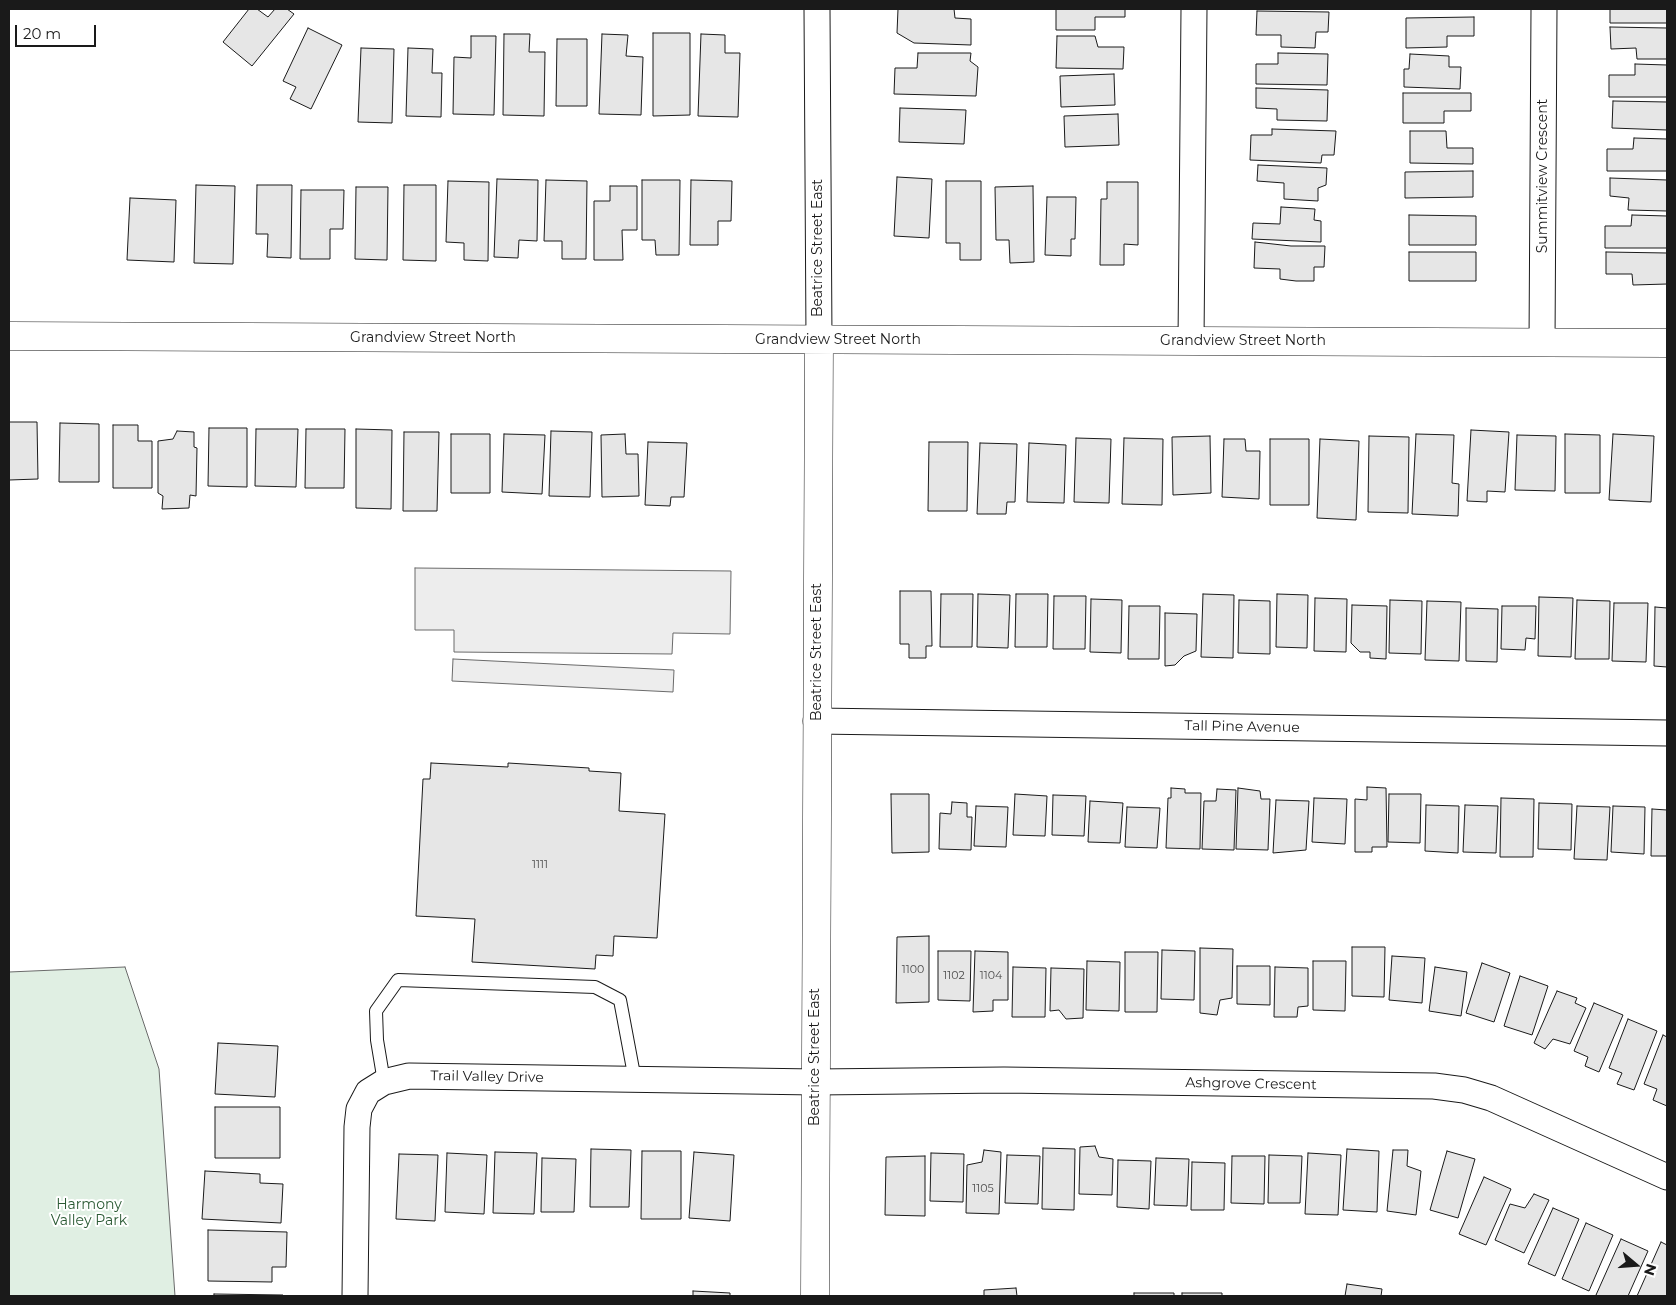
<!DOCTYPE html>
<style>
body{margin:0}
#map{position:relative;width:1676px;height:1305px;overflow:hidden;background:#fff;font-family:Montserrat,sans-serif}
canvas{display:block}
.frame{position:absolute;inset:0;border:10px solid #1a1a1a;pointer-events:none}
.north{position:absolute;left:1611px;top:1240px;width:50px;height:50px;-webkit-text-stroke:4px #fff;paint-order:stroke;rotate:108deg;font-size:14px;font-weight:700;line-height:20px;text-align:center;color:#1a1a1a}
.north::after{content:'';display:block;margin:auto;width:18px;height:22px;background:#1a1a1a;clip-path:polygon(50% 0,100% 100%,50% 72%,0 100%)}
.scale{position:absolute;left:15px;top:25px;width:81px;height:22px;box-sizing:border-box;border:2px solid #1a1a1a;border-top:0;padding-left:6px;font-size:15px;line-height:18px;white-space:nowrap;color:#1a1a1a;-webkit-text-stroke:4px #fff;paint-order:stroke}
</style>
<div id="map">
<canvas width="1676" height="1305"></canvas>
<div class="frame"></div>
<div class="north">N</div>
<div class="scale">20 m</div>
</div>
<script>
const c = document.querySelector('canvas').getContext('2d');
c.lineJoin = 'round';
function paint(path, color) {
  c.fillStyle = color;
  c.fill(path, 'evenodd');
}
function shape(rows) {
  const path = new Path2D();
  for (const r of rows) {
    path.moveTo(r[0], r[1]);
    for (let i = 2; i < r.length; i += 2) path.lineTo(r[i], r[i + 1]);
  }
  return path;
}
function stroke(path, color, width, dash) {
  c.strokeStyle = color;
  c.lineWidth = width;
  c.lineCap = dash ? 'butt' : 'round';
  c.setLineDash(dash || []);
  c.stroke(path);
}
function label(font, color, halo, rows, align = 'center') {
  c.font = font + ' Montserrat,sans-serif';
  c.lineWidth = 4;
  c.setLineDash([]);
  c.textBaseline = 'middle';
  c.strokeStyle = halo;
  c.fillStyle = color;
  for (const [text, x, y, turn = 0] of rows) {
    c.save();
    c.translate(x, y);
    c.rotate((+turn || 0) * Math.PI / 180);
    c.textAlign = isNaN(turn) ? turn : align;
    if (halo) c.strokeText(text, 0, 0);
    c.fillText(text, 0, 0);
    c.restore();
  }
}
const green = shape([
 [125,967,159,1069,175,1296,9,1296,9,972,125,967]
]);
paint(green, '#e0efe3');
stroke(green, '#6a6a6a', 1);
const parking = shape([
 [415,568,731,571,730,634,673,633,672,654,454,652,454,630,415,630,415,568],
 [453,659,674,670,673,692,452,681,453,659]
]);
paint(parking, '#ededed');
stroke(parking, '#6a6a6a', 1);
const building = shape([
 [249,9,257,9,268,17,275,9,287,9,294,14,252,66,223,42,249,9],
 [898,9,954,9,955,18,971,19,971,45,914,43,897,33,898,9],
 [1056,9,1125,9,1125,17,1095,17,1095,30,1056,30,1056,9],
 [1610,9,1667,9,1667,23,1610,23,1610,9],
 [1257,11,1329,12,1328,32,1316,32,1315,48,1281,47,1281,35,1256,35,1257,11],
 [1474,17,1474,36,1447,36,1447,47,1406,48,1406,18,1474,17],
 [1610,27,1667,28,1667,59,1637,59,1636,48,1611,49,1610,27],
 [308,28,342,45,311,109,290,99,296,87,283,81,308,28],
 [653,33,690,33,690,115,653,116,653,33],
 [504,34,530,34,529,52,545,52,544,116,503,115,504,34],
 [602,34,628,35,626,56,643,57,641,115,599,114,602,34],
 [701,34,725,35,725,53,740,53,738,117,698,116,701,34],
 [471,36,496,36,494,115,453,114,454,57,471,58,471,36],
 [1057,36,1095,36,1098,47,1124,47,1123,69,1056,68,1057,36],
 [557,39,587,39,587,106,556,106,557,39],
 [361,48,394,49,392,123,358,122,361,48],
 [408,48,433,49,432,73,442,73,441,117,406,116,408,48],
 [918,53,971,53,970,61,978,67,976,96,894,94,895,68,917,68,918,53],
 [1278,53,1328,54,1327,85,1256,84,1256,64,1278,64,1278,53],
 [1410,54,1449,56,1449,67,1461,67,1460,89,1404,87,1404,69,1409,69,1410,54],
 [1635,64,1667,65,1667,97,1609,97,1609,75,1635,75,1635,64],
 [1114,74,1115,105,1061,107,1060,76,1114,74],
 [1256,88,1328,90,1327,121,1277,120,1277,109,1256,108,1256,88],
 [1403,93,1471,93,1471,111,1444,111,1444,123,1403,123,1403,93],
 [1613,101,1667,102,1667,130,1612,128,1613,101],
 [900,108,966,110,964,144,899,142,900,108],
 [1118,114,1119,145,1065,147,1064,116,1118,114],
 [1272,129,1336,131,1334,155,1322,155,1321,163,1250,160,1251,135,1272,135,1272,129],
 [1410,131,1446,131,1447,148,1473,148,1473,164,1410,163,1410,131],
 [1634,138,1667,139,1667,171,1607,171,1607,149,1633,149,1634,138],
 [1258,165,1327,168,1326,185,1318,188,1318,201,1284,199,1284,183,1257,181,1258,165],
 [1473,171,1473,197,1405,198,1405,172,1473,171],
 [897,177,932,179,929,238,894,236,897,177],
 [1610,178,1667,180,1667,211,1628,210,1629,198,1610,196,1610,178],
 [497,179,538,180,537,241,519,240,518,258,494,257,497,179],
 [546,180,587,181,586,259,562,259,562,241,544,241,546,180],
 [642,180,680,180,679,255,656,255,655,240,642,240,642,180],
 [691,180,732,181,731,221,718,221,718,245,690,245,691,180],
 [448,181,489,182,488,261,464,260,464,243,446,242,448,181],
 [946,181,981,181,981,260,960,260,960,243,946,243,946,181],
 [1107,182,1138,182,1138,245,1124,244,1124,265,1100,265,1101,199,1107,199,1107,182],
 [196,185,235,186,233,264,194,263,196,185],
 [257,185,292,185,291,258,267,257,268,234,256,234,257,185],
 [404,185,436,185,436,261,403,260,404,185],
 [610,186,637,186,637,230,622,230,623,260,594,260,594,201,610,201,610,186],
 [1033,186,1034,262,1010,263,1009,240,996,240,995,187,1033,186],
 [356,187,388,187,387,260,355,259,356,187],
 [301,190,344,190,343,229,330,229,330,259,300,259,301,190],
 [1047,197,1076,197,1075,239,1071,239,1071,256,1045,255,1047,197],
 [130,198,176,200,174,262,127,260,130,198],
 [1281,207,1315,209,1314,220,1321,221,1321,242,1252,239,1253,223,1280,224,1281,207],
 [1409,215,1476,216,1476,245,1409,245,1409,215],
 [1632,215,1667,216,1667,248,1605,248,1605,226,1631,226,1632,215],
 [1255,242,1291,246,1325,246,1324,267,1314,267,1314,281,1296,281,1280,279,1280,269,1254,268,1255,242],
 [1409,252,1476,252,1476,281,1409,281,1409,252],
 [1606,252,1667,253,1667,284,1633,285,1632,274,1606,274,1606,252],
 [9,422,37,422,38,479,9,480,9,422],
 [60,423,99,424,99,482,59,482,60,423],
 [113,425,138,425,138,441,152,441,152,488,113,488,113,425],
 [209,428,247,428,247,487,208,486,209,428],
 [256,429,298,429,296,487,255,486,256,429],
 [306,429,345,429,344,488,305,488,306,429],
 [356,429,392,430,391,509,356,508,356,429],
 [1471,430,1509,432,1505,492,1487,491,1487,502,1467,501,1471,430],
 [177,431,194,432,194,447,197,448,196,496,190,495,189,508,162,509,163,496,158,493,158,441,173,439,177,431],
 [551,431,592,432,590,497,549,496,551,431],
 [404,432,439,432,437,511,403,511,404,432],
 [451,434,490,434,490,493,451,493,451,434],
 [504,434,545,435,542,494,502,492,504,434],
 [625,434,626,454,638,454,639,496,602,497,601,435,625,434],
 [1416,434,1454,435,1452,483,1459,484,1458,516,1412,514,1416,434],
 [1565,434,1600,435,1600,493,1565,493,1565,434],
 [1613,434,1654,436,1651,502,1609,500,1613,434],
 [1517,435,1556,436,1555,491,1515,490,1517,435],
 [1210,436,1211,493,1173,495,1172,437,1210,436],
 [1369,436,1409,437,1408,513,1368,512,1369,436],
 [1076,438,1111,439,1109,503,1074,502,1076,438],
 [1124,438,1163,439,1162,505,1122,504,1124,438],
 [1224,439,1245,439,1246,451,1260,451,1259,499,1222,497,1224,439],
 [1270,439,1309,439,1309,505,1270,505,1270,439],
 [1320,439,1359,441,1356,520,1317,518,1320,439],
 [648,442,687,443,684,497,671,497,670,506,645,505,648,442],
 [929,442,968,442,967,511,928,511,929,442],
 [980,443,1017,444,1015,502,1007,502,1006,514,977,514,980,443],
 [1029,443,1066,445,1064,503,1027,502,1029,443],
 [900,591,931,591,932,646,926,646,926,658,909,658,909,644,900,644,900,591],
 [941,594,973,594,972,647,940,647,941,594],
 [978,594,1010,595,1008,648,977,647,978,594],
 [1016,594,1048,594,1047,647,1015,647,1016,594],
 [1203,594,1234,595,1233,658,1201,657,1203,594],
 [1277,594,1308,595,1307,648,1276,647,1277,594],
 [1054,596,1086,596,1085,649,1053,649,1054,596],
 [1539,597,1573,598,1571,657,1538,656,1539,597],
 [1315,598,1347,599,1346,652,1314,651,1315,598],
 [1091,599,1122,600,1121,653,1090,652,1091,599],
 [1239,600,1270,601,1270,654,1238,653,1239,600],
 [1390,600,1422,601,1421,654,1389,653,1390,600],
 [1577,600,1610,601,1609,659,1575,659,1577,600],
 [1427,601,1461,602,1459,661,1425,660,1427,601],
 [1614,603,1648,603,1646,662,1612,661,1614,603],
 [1352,605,1387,606,1386,659,1370,658,1370,652,1360,652,1351,643,1352,605],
 [1129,606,1160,606,1159,659,1128,659,1129,606],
 [1502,606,1536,606,1535,639,1526,638,1525,650,1501,649,1502,606],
 [1655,607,1667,608,1667,667,1654,666,1655,607],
 [1466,608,1498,609,1497,662,1466,661,1466,608],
 [1165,613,1197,614,1196,651,1184,656,1175,665,1165,666,1165,613],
 [431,763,508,767,508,763,589,768,589,771,621,773,619,811,665,814,657,938,614,936,613,956,596,955,595,969,472,962,475,919,416,916,423,779,430,779,431,763],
 [1367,787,1386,788,1387,847,1372,847,1372,852,1355,852,1355,799,1367,800,1367,787],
 [1171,788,1185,789,1185,793,1201,793,1200,849,1166,848,1168,798,1171,798,1171,788],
 [1238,788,1260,791,1261,799,1270,799,1268,850,1236,849,1238,788],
 [1217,789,1236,790,1234,850,1202,849,1204,801,1216,801,1217,789],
 [891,794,929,794,929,852,892,853,891,794],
 [1015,794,1047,796,1045,836,1013,835,1015,794],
 [1389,794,1421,794,1420,843,1388,842,1389,794],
 [1053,795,1086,796,1084,836,1052,835,1053,795],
 [1314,798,1347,799,1345,844,1312,842,1314,798],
 [1501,798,1534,799,1533,857,1500,857,1501,798],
 [1276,800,1309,801,1306,850,1273,853,1276,800],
 [1090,801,1123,803,1120,843,1088,842,1090,801],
 [952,802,967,803,967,817,972,817,971,850,939,849,940,813,951,814,952,802],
 [1539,803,1572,804,1571,850,1538,849,1539,803],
 [1426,805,1459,806,1458,853,1425,851,1426,805],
 [1465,805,1498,806,1496,853,1463,852,1465,805],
 [976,806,1008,807,1006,847,974,846,976,806],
 [1577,806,1610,807,1607,860,1574,859,1577,806],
 [1613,806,1645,807,1644,854,1611,852,1613,806],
 [1127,807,1160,808,1157,848,1125,847,1127,807],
 [1652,809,1667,810,1667,856,1651,856,1652,809],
 [929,936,929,1002,896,1003,897,937,929,936],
 [1352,947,1385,947,1384,997,1352,996,1352,947],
 [1200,948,1233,949,1232,998,1220,1000,1217,1015,1200,1013,1200,948],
 [1162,950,1195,951,1194,1000,1161,999,1162,950],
 [938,951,971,951,970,1001,938,1000,938,951],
 [975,951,1008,952,1008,1000,993,1000,993,1011,973,1012,975,951],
 [1125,952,1158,952,1157,1012,1125,1012,1125,952],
 [1392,956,1425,958,1422,1003,1389,1000,1392,956],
 [1087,961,1120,962,1119,1011,1086,1010,1087,961],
 [1313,961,1346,961,1345,1011,1313,1010,1313,961],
 [1482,963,1510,973,1494,1022,1466,1013,1482,963],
 [1237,966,1270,966,1270,1005,1237,1004,1237,966],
 [1013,967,1046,968,1045,1017,1012,1017,1013,967],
 [1275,967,1308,968,1308,1006,1298,1007,1297,1017,1274,1017,1275,967],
 [1435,967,1467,972,1461,1016,1429,1011,1435,967],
 [1051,968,1084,969,1083,1018,1066,1019,1059,1010,1050,1011,1051,968],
 [1520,976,1548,986,1532,1035,1504,1026,1520,976],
 [1557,991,1577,998,1575,1003,1586,1008,1570,1044,1553,1039,1545,1049,1534,1043,1557,991],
 [1594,1003,1623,1015,1599,1072,1585,1066,1588,1057,1574,1051,1594,1003],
 [1628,1019,1657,1031,1634,1090,1617,1084,1622,1073,1609,1068,1628,1019],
 [1663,1035,1667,1037,1667,1106,1653,1100,1657,1089,1644,1084,1663,1035],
 [218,1043,278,1046,275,1097,215,1094,218,1043],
 [215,1107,280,1107,280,1158,215,1158,215,1107],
 [1095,1146,1099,1157,1113,1159,1112,1195,1079,1194,1080,1147,1095,1146],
 [1043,1148,1075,1149,1074,1210,1042,1209,1043,1148],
 [591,1149,631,1150,629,1207,590,1207,591,1149],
 [1347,1149,1379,1151,1377,1212,1343,1210,1347,1149],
 [984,1150,1001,1152,999,1214,966,1213,967,1165,982,1162,984,1150],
 [1393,1150,1408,1150,1407,1166,1421,1171,1416,1215,1387,1211,1393,1150],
 [642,1151,681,1151,681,1219,641,1219,642,1151],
 [1447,1151,1475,1159,1458,1218,1430,1210,1447,1151],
 [495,1152,537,1153,534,1214,493,1213,495,1152],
 [694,1152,734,1155,730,1221,689,1218,694,1152],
 [447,1153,487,1155,484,1214,445,1212,447,1153],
 [931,1153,964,1154,963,1202,930,1201,931,1153],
 [1308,1153,1341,1155,1338,1215,1305,1214,1308,1153],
 [399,1154,438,1155,435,1221,396,1219,399,1154],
 [1007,1155,1040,1156,1038,1204,1005,1203,1007,1155],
 [1269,1155,1302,1156,1300,1203,1268,1203,1269,1155],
 [925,1156,925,1216,885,1215,886,1157,925,1156],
 [1232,1156,1265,1156,1264,1204,1231,1203,1232,1156],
 [542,1158,576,1159,574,1212,541,1212,542,1158],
 [1156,1158,1189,1159,1187,1206,1154,1205,1156,1158],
 [1118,1160,1151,1161,1149,1209,1117,1207,1118,1160],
 [1192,1162,1225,1163,1224,1210,1191,1210,1192,1162],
 [205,1171,260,1174,260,1183,283,1184,281,1223,202,1219,205,1171],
 [1484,1177,1511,1189,1486,1245,1459,1234,1484,1177],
 [1534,1194,1549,1200,1524,1253,1495,1240,1510,1204,1525,1208,1534,1194],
 [1553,1208,1579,1219,1555,1276,1528,1264,1553,1208],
 [1586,1223,1613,1235,1589,1291,1562,1279,1586,1223],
 [208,1230,287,1232,286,1267,272,1267,272,1282,208,1281,208,1230],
 [1621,1239,1648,1251,1628,1296,1598,1296,1596,1295,1621,1239],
 [1661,1242,1667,1245,1667,1296,1637,1296,1661,1242],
 [1347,1284,1382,1289,1381,1296,1345,1296,1347,1284],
 [1016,1288,1017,1296,984,1296,984,1290,1016,1288],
 [693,1291,730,1293,730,1296,693,1296,693,1291],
 [1134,1293,1174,1293,1174,1296,1134,1296,1134,1293],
 [1182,1293,1222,1293,1222,1296,1182,1296,1182,1293],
 [214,1294,283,1295,283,1296,214,1296,214,1294]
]);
paint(building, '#e6e6e6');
stroke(building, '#1a1a1a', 1);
const service = shape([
 [384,1082,377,1040,376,1011,398,980,595,987,620,1000,635,1080]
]);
const minor = shape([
 [817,9,819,340],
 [1191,341,1194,9],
 [1542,343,1544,9],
 [816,721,1667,733],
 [355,1296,357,1127,359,1109,368,1092,384,1082,409,1076,816,1082,1004,1080,1434,1086,1464,1090,1491,1098,1667,1177]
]);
const tertiary = shape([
 [9,336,1667,343],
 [815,1296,819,340]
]);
stroke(service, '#1a1a1a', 14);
stroke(minor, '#1a1a1a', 27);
stroke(tertiary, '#1a1a1a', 29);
stroke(service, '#fff', 12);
stroke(minor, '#fff', 25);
stroke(tertiary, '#fff', 28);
label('11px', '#4d4d4d', null, [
 ["1111",540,865],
 ["1100",913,970],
 ["1102",954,976],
 ["1104",991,976],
 ["1105",983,1189]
]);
label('14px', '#1a1a1a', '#fff', [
 ["Summitview Crescent",1543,176,-90],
 ["Beatrice Street East",818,248,-90],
 ["Grandview Street North",433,338],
 ["Grandview Street North",838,340],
 ["Grandview Street North",1243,341],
 ["Beatrice Street East",817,652,-90],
 ["Tall Pine Avenue",1242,727,1],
 ["Beatrice Street East",815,1057,-90],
 ["Trail Valley Drive",487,1077,1],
 ["Ashgrove Crescent",1251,1084,1]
]);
label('14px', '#2b5a34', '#fff', [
 ["Harmony",89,1205],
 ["Valley Park",89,1221]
]);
</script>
